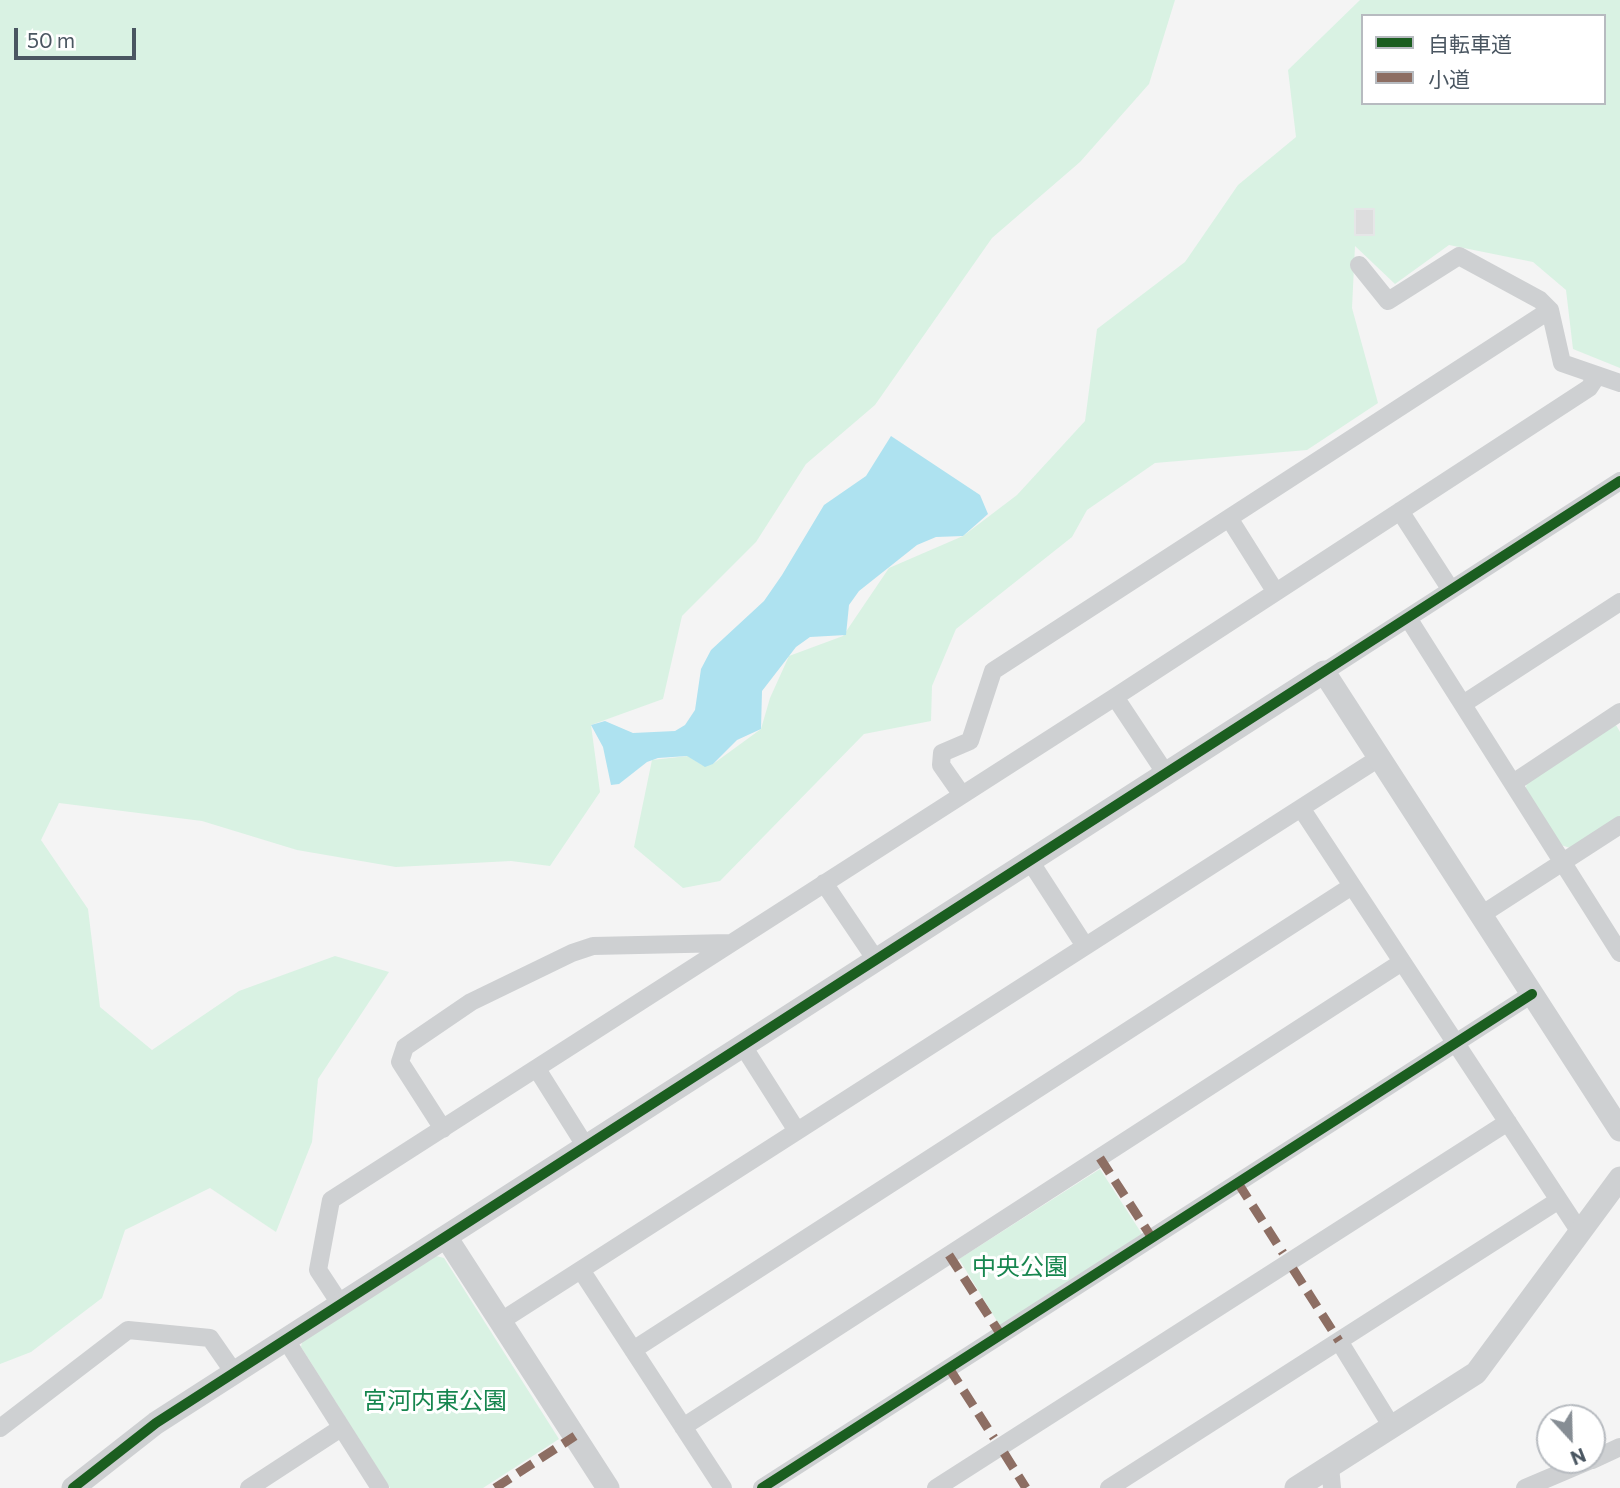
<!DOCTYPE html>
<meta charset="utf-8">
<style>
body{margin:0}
#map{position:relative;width:1620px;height:1488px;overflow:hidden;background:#f4f4f4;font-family:Commissioner,"Noto Sans JP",sans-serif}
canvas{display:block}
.legend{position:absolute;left:1361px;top:14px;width:245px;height:91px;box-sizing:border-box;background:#fff;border:2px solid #b7bbc0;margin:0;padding:9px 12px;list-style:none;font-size:21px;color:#4a5661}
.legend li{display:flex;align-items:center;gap:14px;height:35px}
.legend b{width:35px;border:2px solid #b7bbc0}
.north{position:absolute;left:1536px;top:1404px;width:70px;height:70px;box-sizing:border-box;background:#fff;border:2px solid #b7bbc0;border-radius:50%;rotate:158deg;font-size:19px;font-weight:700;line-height:28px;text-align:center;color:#4a5661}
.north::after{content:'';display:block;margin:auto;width:24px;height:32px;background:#868d94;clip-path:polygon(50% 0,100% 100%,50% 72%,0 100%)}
.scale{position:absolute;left:14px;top:28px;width:122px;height:32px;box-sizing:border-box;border:4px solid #4a5661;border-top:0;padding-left:9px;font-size:21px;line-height:24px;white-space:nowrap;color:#4a5661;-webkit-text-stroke:5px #fff;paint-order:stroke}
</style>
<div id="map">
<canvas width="1620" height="1488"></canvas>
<ul class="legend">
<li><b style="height:9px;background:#1b5e20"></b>自転車道</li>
<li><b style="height:9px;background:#8d6e63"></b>小道</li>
</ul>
<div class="north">N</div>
<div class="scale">50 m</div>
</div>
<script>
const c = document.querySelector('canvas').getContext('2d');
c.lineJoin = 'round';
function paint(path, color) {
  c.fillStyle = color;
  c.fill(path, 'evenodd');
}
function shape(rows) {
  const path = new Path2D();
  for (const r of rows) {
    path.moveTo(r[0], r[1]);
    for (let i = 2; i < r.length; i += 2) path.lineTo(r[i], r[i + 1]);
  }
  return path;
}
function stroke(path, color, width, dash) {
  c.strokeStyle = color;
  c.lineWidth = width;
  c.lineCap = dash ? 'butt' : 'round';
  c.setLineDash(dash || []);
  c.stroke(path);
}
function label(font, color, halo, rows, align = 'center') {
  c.font = font + ' Commissioner,"Noto Sans JP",sans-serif';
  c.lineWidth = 6;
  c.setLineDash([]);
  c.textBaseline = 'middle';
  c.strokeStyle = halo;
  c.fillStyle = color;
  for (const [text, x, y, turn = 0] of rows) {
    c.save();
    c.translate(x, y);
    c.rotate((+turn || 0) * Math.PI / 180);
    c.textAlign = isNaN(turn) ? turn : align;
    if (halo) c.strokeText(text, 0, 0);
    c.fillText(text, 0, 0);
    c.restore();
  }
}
paint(shape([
 [0,0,1175,0,1149,84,1080,162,992,238,875,405,806,464,756,542,682,616,663,699,591,725,600,792,550,866,511,861,396,867,297,850,202,821,59,803,41,840,88,909,100,1007,152,1050,239,991,335,956,389,972,318,1079,312,1142,276,1232,210,1188,125,1230,102,1298,31,1352,0,1364],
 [1360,0,1620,0,1620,368,1573,349,1566,290,1533,262,1449,245,1395,284,1355,246,1352,308,1378,403,1307,450,1155,463,1087,510,1072,537,956,629,932,686,931,721,864,734,720,881,683,888,634,847,652,760,688,756,702,765,713,764,761,729,770,698,789,656,843,636,889,568,963,536,1017,495,1085,421,1097,329,1185,262,1238,185,1296,137,1288,70],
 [1363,16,1604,16,1604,103,1363,103],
 [1616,725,1620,732,1620,816,1570,848,1558,844,1525,791,1528,779],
 [1100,1169,1142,1234,1000,1326,959,1259],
 [436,1256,444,1258,559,1439,483,1488,390,1488,301,1347,302,1342]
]), '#d9f2e3');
paint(shape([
 [891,436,980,495,988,514,963,536,936,537,917,545,859,591,849,605,846,635,810,637,796,647,762,691,761,729,737,740,713,764,705,767,687,756,658,758,647,762,619,784,611,785,603,747,591,725,605,721,633,733,675,731,685,725,695,710,701,669,711,650,764,601,782,575,824,505,866,476]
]), '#aee2f0');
const building = shape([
 [1355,209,1374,209,1374,235,1355,235,1355,209]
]);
paint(building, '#ddddde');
stroke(building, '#e5e6e7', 2);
stroke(shape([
 [1359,265,1388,301,1459,256,1540,300,1550,310,1562,363,1620,383],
 [1400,511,1451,590],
 [1229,518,1275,591],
 [1408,618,1620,953],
 [1324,672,1620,481],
 [1115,697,1166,774],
 [1463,704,1620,602],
 [1513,783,1620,712],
 [962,795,941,765,942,753,970,741,993,671,1550,310],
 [1301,808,1580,1232],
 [1030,861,1085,946],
 [824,883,876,960],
 [1481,915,1620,825],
 [743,1046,797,1131],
 [537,1069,586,1147],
 [443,1129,400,1062,405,1047,471,1002,572,953,593,946,730,943],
 [581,1270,723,1488],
 [341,1305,318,1270,331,1200,1115,697,1589,388,1597,376],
 [501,1321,1379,758],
 [286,1340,380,1488],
 [1339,1341,1392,1427],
 [633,1350,1352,886],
 [683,1427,1402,962],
 [0,1428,128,1330,210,1338,235,1374],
 [1592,1460,1620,1447],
 [1330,1466,1332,1488],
 [249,1488,341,1428],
 [762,1488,1532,994],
 [936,1488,1508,1122],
 [1109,1488,1559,1200],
 [1525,1488,1591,1460]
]), '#ced0d2', 18);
stroke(shape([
 [446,1237,608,1488],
 [73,1488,156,1423,1324,672,1620,1130],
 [1296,1488,1476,1373,1620,1178]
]), '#ced0d2', 23);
stroke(shape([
 [1100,1158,1152,1238],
 [1238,1183,1283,1253],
 [949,1255,1001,1335],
 [1293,1269,1339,1341],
 [949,1368,994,1438],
 [1004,1453,1026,1488],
 [495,1488,575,1436]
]), '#8d6e63', 9, [18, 9]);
stroke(shape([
 [73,1488,156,1423,1620,481],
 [762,1488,1532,994]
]), '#1b5e20', 10);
label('24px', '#17864f', '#fff', [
 ["中央公園",1020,1267],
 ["宮河内東公園",435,1401]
]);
</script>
